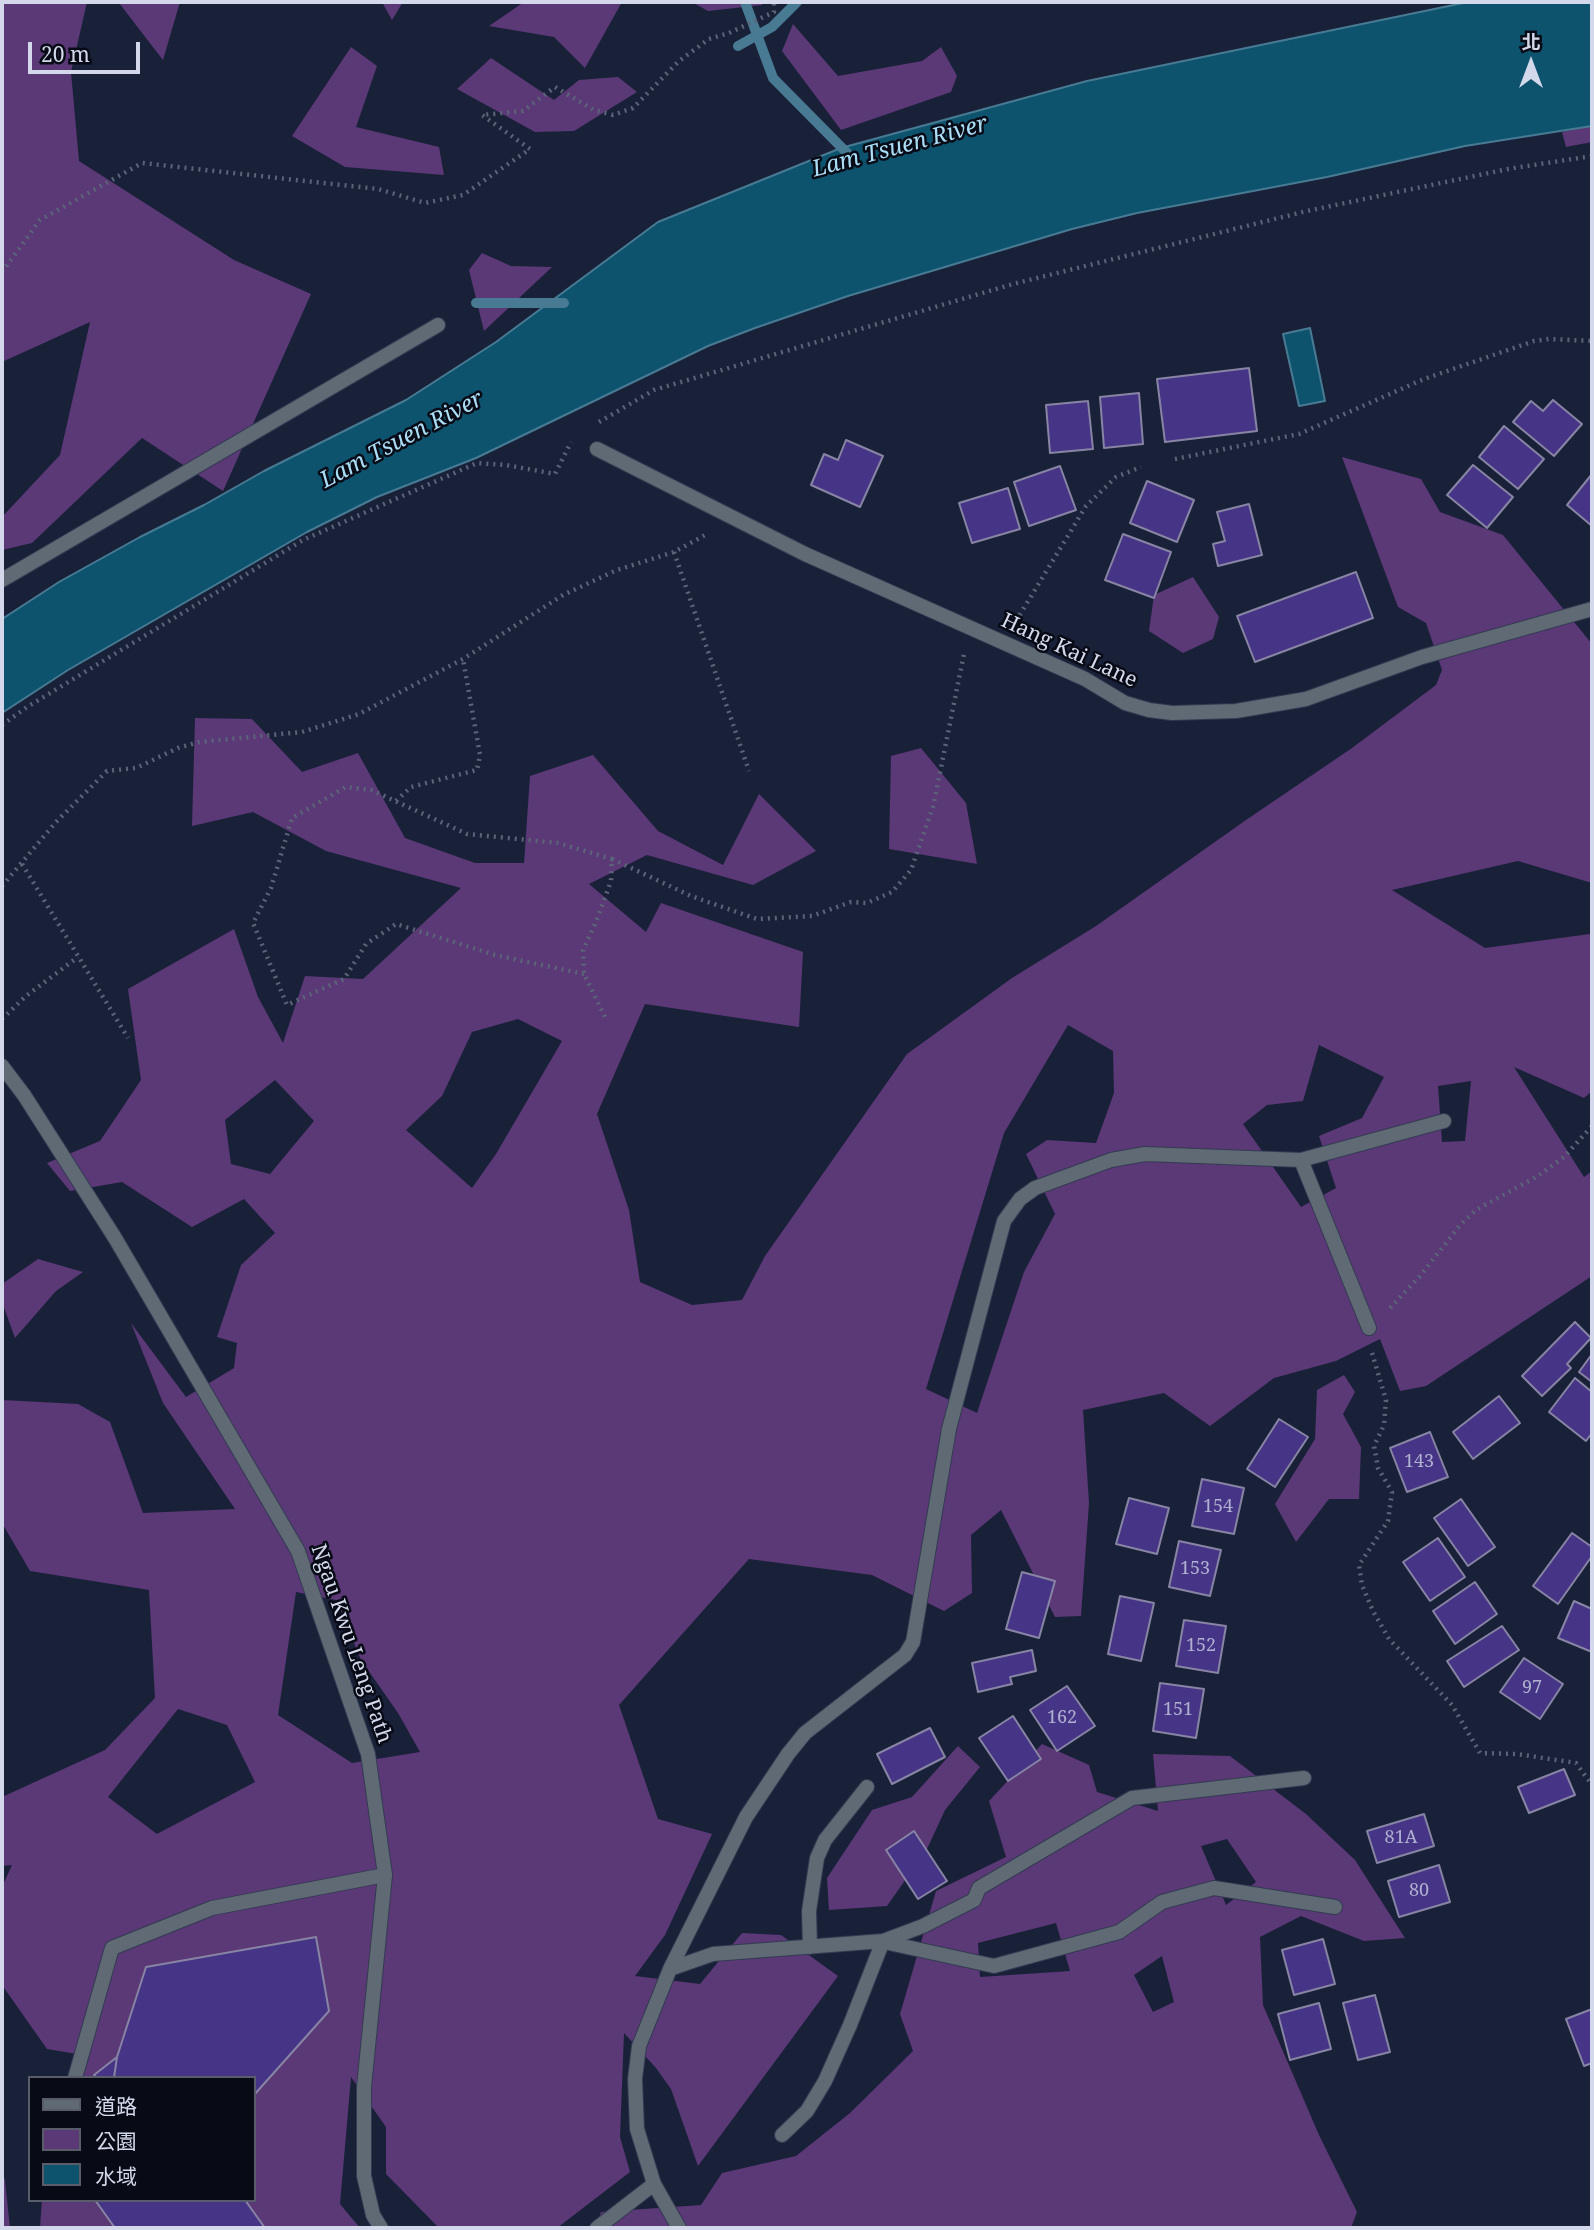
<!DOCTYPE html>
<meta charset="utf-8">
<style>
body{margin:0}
#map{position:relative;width:1594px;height:2230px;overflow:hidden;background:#192139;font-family:"Noto Serif","Noto Sans TC",serif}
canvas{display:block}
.frame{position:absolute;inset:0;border:4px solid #d3d9ea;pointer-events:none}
.legend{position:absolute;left:28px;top:2076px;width:228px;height:126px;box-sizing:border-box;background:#080b16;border:2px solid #595d6b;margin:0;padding:9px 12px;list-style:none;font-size:21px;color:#d3d9ea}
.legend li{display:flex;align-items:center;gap:14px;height:35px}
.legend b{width:35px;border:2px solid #595d6b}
.north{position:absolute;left:1496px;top:28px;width:70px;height:70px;-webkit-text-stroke:5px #080b16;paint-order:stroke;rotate:0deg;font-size:19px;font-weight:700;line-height:28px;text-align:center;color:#d3d9ea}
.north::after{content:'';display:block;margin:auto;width:24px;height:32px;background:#d3d9ea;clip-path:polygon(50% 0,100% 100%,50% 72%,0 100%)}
.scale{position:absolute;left:28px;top:42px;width:112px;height:32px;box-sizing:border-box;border:4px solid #d3d9ea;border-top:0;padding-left:9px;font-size:21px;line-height:24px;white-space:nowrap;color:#d3d9ea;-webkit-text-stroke:5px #080b16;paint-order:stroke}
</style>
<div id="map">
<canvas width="1594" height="2230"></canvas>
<div class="frame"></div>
<ul class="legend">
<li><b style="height:9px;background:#606a75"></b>道路</li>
<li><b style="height:19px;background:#5b3876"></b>公園</li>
<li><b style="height:19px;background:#0d536e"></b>水域</li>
</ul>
<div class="north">北</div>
<div class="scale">20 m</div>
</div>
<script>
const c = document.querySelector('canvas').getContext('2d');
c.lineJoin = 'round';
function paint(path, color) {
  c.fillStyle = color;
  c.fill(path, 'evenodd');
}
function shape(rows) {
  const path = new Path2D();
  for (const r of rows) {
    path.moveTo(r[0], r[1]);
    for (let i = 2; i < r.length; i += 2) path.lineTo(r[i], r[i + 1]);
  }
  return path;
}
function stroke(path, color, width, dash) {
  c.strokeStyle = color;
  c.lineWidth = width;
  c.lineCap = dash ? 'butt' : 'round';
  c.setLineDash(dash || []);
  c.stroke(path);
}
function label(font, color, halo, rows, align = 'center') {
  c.font = font + ' "Noto Serif",serif';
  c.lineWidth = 5;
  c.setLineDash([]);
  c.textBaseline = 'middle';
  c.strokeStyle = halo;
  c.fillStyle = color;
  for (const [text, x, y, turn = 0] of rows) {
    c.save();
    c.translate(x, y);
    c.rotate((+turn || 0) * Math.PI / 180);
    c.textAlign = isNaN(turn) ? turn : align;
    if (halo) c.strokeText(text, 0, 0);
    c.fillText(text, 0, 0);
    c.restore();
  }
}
paint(shape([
 [2,2,87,2,71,72,79,161,234,260,311,294,223,491,142,438,32,543,2,550,2,517,60,455,90,322,2,362],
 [180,2,163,60,119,3,119,2],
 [382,2,403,2,392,20],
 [524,2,622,2,585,68,554,37,489,26],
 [692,2,762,2,762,5,708,11],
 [793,24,838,76,922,61,941,47,957,76,951,92,841,130,782,51],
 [351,47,377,66,356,127,439,147,444,175,345,167,292,136],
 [491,58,554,100,579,80,618,77,637,92,574,131,535,132,457,89],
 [1592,126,1592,142,1566,147,1562,132],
 [482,253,511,266,552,267,484,331,469,270],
 [1342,457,1421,479,1440,512,1503,535,1592,644,1592,883,1518,861,1392,890,1485,948,1590,934,1592,937,1592,1091,1584,1098,1514,1067,1584,1177,1592,1171,1592,1276,1426,1386,1400,1391,1380,1339,1336,1361,1274,1378,1210,1426,1164,1393,1083,1410,1089,1503,1081,1616,1055,1617,1001,1510,971,1535,972,1593,944,1611,872,1575,749,1559,619,1705,658,1819,712,1834,665,1935,635,1976,700,1984,742,1933,781,1935,838,1976,698,2166,671,2089,656,2068,624,2033,620,2137,630,2172,557,2228,439,2228,386,2174,386,2127,351,2077,340,2204,360,2228,40,2228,42,2200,254,2200,254,2078,83,2078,89,2056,47,2049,2,1985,2,1887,12,1865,2,1866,2,1797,105,1750,155,1698,149,1590,30,1571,2,1523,2,1400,78,1404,110,1422,143,1513,235,1509,163,1403,131,1323,186,1397,234,1368,237,1343,217,1337,241,1265,275,1233,244,1199,192,1227,122,1182,70,1191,47,1163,100,1141,141,1080,128,989,234,929,258,997,283,1043,305,976,363,979,461,888,326,851,253,812,192,826,195,718,252,719,302,772,358,753,405,838,475,863,524,863,530,776,593,755,658,831,723,865,759,794,816,851,753,885,647,855,589,884,646,932,661,903,803,952,799,1027,645,1004,597,1114,629,1210,640,1282,692,1305,742,1300,765,1256,907,1054,1012,978,1096,926,1246,820,1352,748,1436,685,1442,670,1426,623,1398,607],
 [518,1019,562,1041,496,1154,472,1188,406,1130,442,1096,472,1032],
 [1068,1025,1113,1051,1114,1093,1096,1143,1047,1140,1026,1154,1055,1214,1024,1272,977,1413,926,1389,1004,1133],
 [1319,1045,1384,1077,1362,1118,1319,1136,1336,1188,1301,1207,1243,1124,1267,1105,1303,1101],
 [275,1080,314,1121,270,1174,231,1164,225,1120],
 [1471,1081,1465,1141,1442,1142,1438,1086],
 [296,1592,336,1600,361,1660,398,1713,420,1752,352,1763,278,1715],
 [178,1709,227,1725,255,1782,157,1834,108,1797],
 [1193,577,1219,617,1213,639,1183,653,1149,631,1154,595],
 [921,748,966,803,977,864,889,849,891,756],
 [38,1259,83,1272,56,1291,15,1338,2,1302,2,1284],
 [1344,1375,1355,1392,1343,1414,1361,1447,1359,1499,1329,1499,1296,1542,1275,1504,1315,1439,1317,1390],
 [1042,1744,1089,1765,1097,1792,1158,1811,1153,1754,1230,1756,1306,1814,1355,1860,1405,1938,1364,1941,1301,1916,1260,1937,1263,2005,1319,2135,1357,2212,1351,2228,596,2228,601,2212,701,2205,722,2173,796,2156,850,2113,913,2051,900,2014,936,1891,1006,1857,989,1801],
 [1227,1839,1256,1882,1226,1905,1201,1846],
 [1056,1923,1070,1971,980,1977,978,1943],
 [1162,1956,1174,2002,1153,2012,1134,1975],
 [958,1746,980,1767,945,1810,927,1849,887,1906,829,1910,827,1878,872,1810,912,1797],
 [2,2170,5,2180,10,2228,2,2228]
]), '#5b3876');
const water = shape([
 [1468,2,1592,2,1592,126,1465,146,1327,177,1137,213,1072,229,848,296,755,328,708,346,476,458,377,497,307,532,68,670,2,713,2,619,59,582,140,537,204,505,264,471,406,400,496,342,658,222,841,148,1087,81,1468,2],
 [1310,328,1325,401,1299,406,1283,334,1310,328]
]);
paint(water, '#0d536e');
stroke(water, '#487b93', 2);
stroke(shape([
 [745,2,773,78,852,158],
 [738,46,772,27,797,2],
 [476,303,564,303]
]), '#487b93', 10);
const building = shape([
 [1249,368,1257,431,1165,442,1157,379,1249,368],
 [1139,393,1143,444,1104,448,1100,397,1139,393],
 [1553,400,1582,424,1554,456,1513,422,1531,401,1543,411,1553,400],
 [1088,401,1093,449,1050,453,1046,405,1088,401],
 [1504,426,1544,459,1518,489,1479,457,1504,426],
 [846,440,883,456,860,507,811,485,824,454,838,460,846,440],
 [1473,465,1513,497,1487,528,1447,495,1473,465],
 [1060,466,1076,510,1029,526,1014,482,1060,466],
 [1592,474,1592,526,1567,505,1592,474],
 [1147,481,1194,500,1177,542,1130,523,1147,481],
 [1008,488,1020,529,972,543,959,503,1008,488],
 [1249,504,1262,555,1218,566,1213,544,1225,541,1217,512,1249,504],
 [1123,534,1171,552,1154,598,1105,580,1123,534],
 [1356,572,1373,618,1255,662,1237,616,1356,572],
 [1575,1322,1591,1338,1567,1364,1571,1368,1542,1396,1522,1376,1575,1322],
 [1592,1354,1592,1382,1579,1372,1592,1354],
 [1575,1378,1592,1392,1592,1433,1586,1441,1549,1412,1575,1378],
 [1499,1396,1520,1423,1473,1459,1453,1432,1499,1396],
 [1279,1419,1308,1437,1275,1487,1247,1469,1279,1419],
 [1430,1432,1448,1477,1407,1492,1390,1448,1430,1432],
 [1202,1479,1244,1488,1234,1534,1192,1526,1202,1479],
 [1129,1498,1169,1508,1157,1554,1116,1544,1129,1498],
 [1461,1499,1495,1547,1468,1566,1434,1518,1461,1499],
 [1572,1533,1592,1547,1592,1556,1558,1604,1533,1586,1572,1533],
 [1438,1538,1465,1577,1430,1601,1403,1562,1438,1538],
 [1179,1541,1221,1550,1210,1596,1169,1587,1179,1541],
 [1022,1572,1055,1581,1039,1638,1006,1629,1022,1572],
 [1475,1582,1497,1614,1455,1644,1433,1611,1475,1582],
 [1120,1596,1154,1603,1141,1661,1108,1654,1120,1596],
 [1574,1601,1592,1609,1592,1652,1558,1638,1574,1601],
 [1184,1620,1226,1626,1218,1673,1176,1666,1184,1620],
 [1502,1626,1519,1650,1464,1687,1447,1661,1502,1626],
 [1032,1650,1036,1671,1010,1677,1012,1684,978,1692,972,1663,1032,1650],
 [1524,1658,1563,1684,1540,1719,1500,1692,1524,1658],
 [1160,1683,1204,1689,1196,1738,1153,1731,1160,1683],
 [1067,1686,1095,1726,1057,1751,1030,1710,1067,1686],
 [1013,1716,1041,1759,1008,1781,979,1738,1013,1716],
 [930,1728,945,1757,892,1784,877,1754,930,1728],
 [1564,1769,1575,1795,1529,1813,1518,1787,1564,1769],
 [1424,1814,1434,1846,1377,1863,1367,1831,1424,1814],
 [914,1831,947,1881,918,1899,886,1850,914,1831],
 [1439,1865,1450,1902,1399,1917,1388,1881,1439,1865],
 [316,1937,329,2011,254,2095,254,2078,114,2078,117,2057,146,1967,316,1937],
 [1323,1939,1335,1984,1294,1995,1282,1950,1323,1939],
 [1375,1995,1390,2052,1358,2060,1343,2003,1375,1995],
 [1319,2003,1331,2049,1290,2060,1278,2014,1319,2003],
 [1592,2009,1592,2063,1584,2066,1566,2019,1592,2009],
 [117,2057,114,2078,97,2078,94,2075,117,2057],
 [95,2200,245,2200,265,2228,115,2228,95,2200]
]);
paint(building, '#463586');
stroke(building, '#8784a4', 2);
const service = shape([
 [597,449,805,554,1085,679,1125,703,1149,710,1172,713,1236,711,1306,699,1422,657,1592,609],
 [2,580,438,325],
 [1301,1160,1369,1328],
 [884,1942,994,1966,1119,1932,1162,1902,1214,1888,1335,1907],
 [810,1947,809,1911,817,1858,825,1840,867,1787],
 [670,1969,713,1954,883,1941,923,1926,974,1900,979,1888,1132,1798,1304,1778],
 [75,2078,112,1948,212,1908,385,1875],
 [782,2135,807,2111,825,2081,850,2025,883,1941],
 [654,2184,679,2228],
 [597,2228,654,2184,637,2129,635,2079,639,2046,670,1969,746,1817,788,1754,805,1733,905,1655,913,1642,949,1429,1004,1221,1020,1199,1035,1188,1111,1160,1145,1154,1301,1160,1444,1121]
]);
const minor = shape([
 [2,1066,24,1095,115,1238,298,1551,368,1754,385,1875,364,2087,364,2176,373,2215,381,2228]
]);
stroke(service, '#333b52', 16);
stroke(minor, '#333b52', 16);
stroke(shape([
 [2,272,40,220,142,163,378,189,425,203,463,195,530,149,482,115,523,111,555,87,594,110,613,115,633,108,679,61,709,39,729,33,774,12,774,2],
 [599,422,654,390,1013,284,1307,211,1508,169,1592,156],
 [1175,459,1299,434,1424,379,1534,341,1549,339,1592,341],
 [674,552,749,771],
 [1016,621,1086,506,1116,477,1141,467],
 [2,725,27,707,303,540,477,463,506,465,555,474,571,442],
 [396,801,411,787,477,770,480,755,463,659],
 [612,859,691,896,757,919,812,916,851,902,867,903,892,892,911,870,933,807,964,654],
 [22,864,128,1038],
 [2,886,56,822,107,771,136,768,178,748,199,742,302,732,359,714,463,659,563,595,617,570,674,552,707,534],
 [584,974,495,955,396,924,366,944,344,979,287,1005,253,923,271,888,292,818,346,787,371,790,467,834,558,843,612,859,611,881,596,922,583,950,584,974,606,1019],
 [2,1019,26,996,78,957],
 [1390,1308,1420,1276,1461,1224,1476,1210,1538,1176,1564,1157,1592,1126],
 [1372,1353,1386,1400,1384,1425,1374,1446,1378,1468,1392,1492,1388,1521,1359,1565,1362,1585,1373,1611,1389,1639,1452,1705,1480,1753,1517,1754,1576,1763,1592,1785]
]), '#5c6479', 4.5, [2, 5]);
stroke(service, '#606a75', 14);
stroke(minor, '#606a75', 14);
label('18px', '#b0b0d1', null, [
 ["143",1419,1462],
 ["154",1218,1507],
 ["153",1195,1569],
 ["152",1201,1646],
 ["97",1532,1688],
 ["151",1178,1710],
 ["162",1062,1718],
 ["81A",1401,1838],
 ["80",1419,1891]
]);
label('21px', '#d3d9ea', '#080b16', [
 ["Hang Kai Lane",1069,651,25],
 ["Ngau Kwu Leng Path",351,1644,71]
]);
label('italic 23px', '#aadef7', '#080b16', [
 ["Lam Tsuen River",900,147,-15],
 ["Lam Tsuen River",402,440,-28]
]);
</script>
